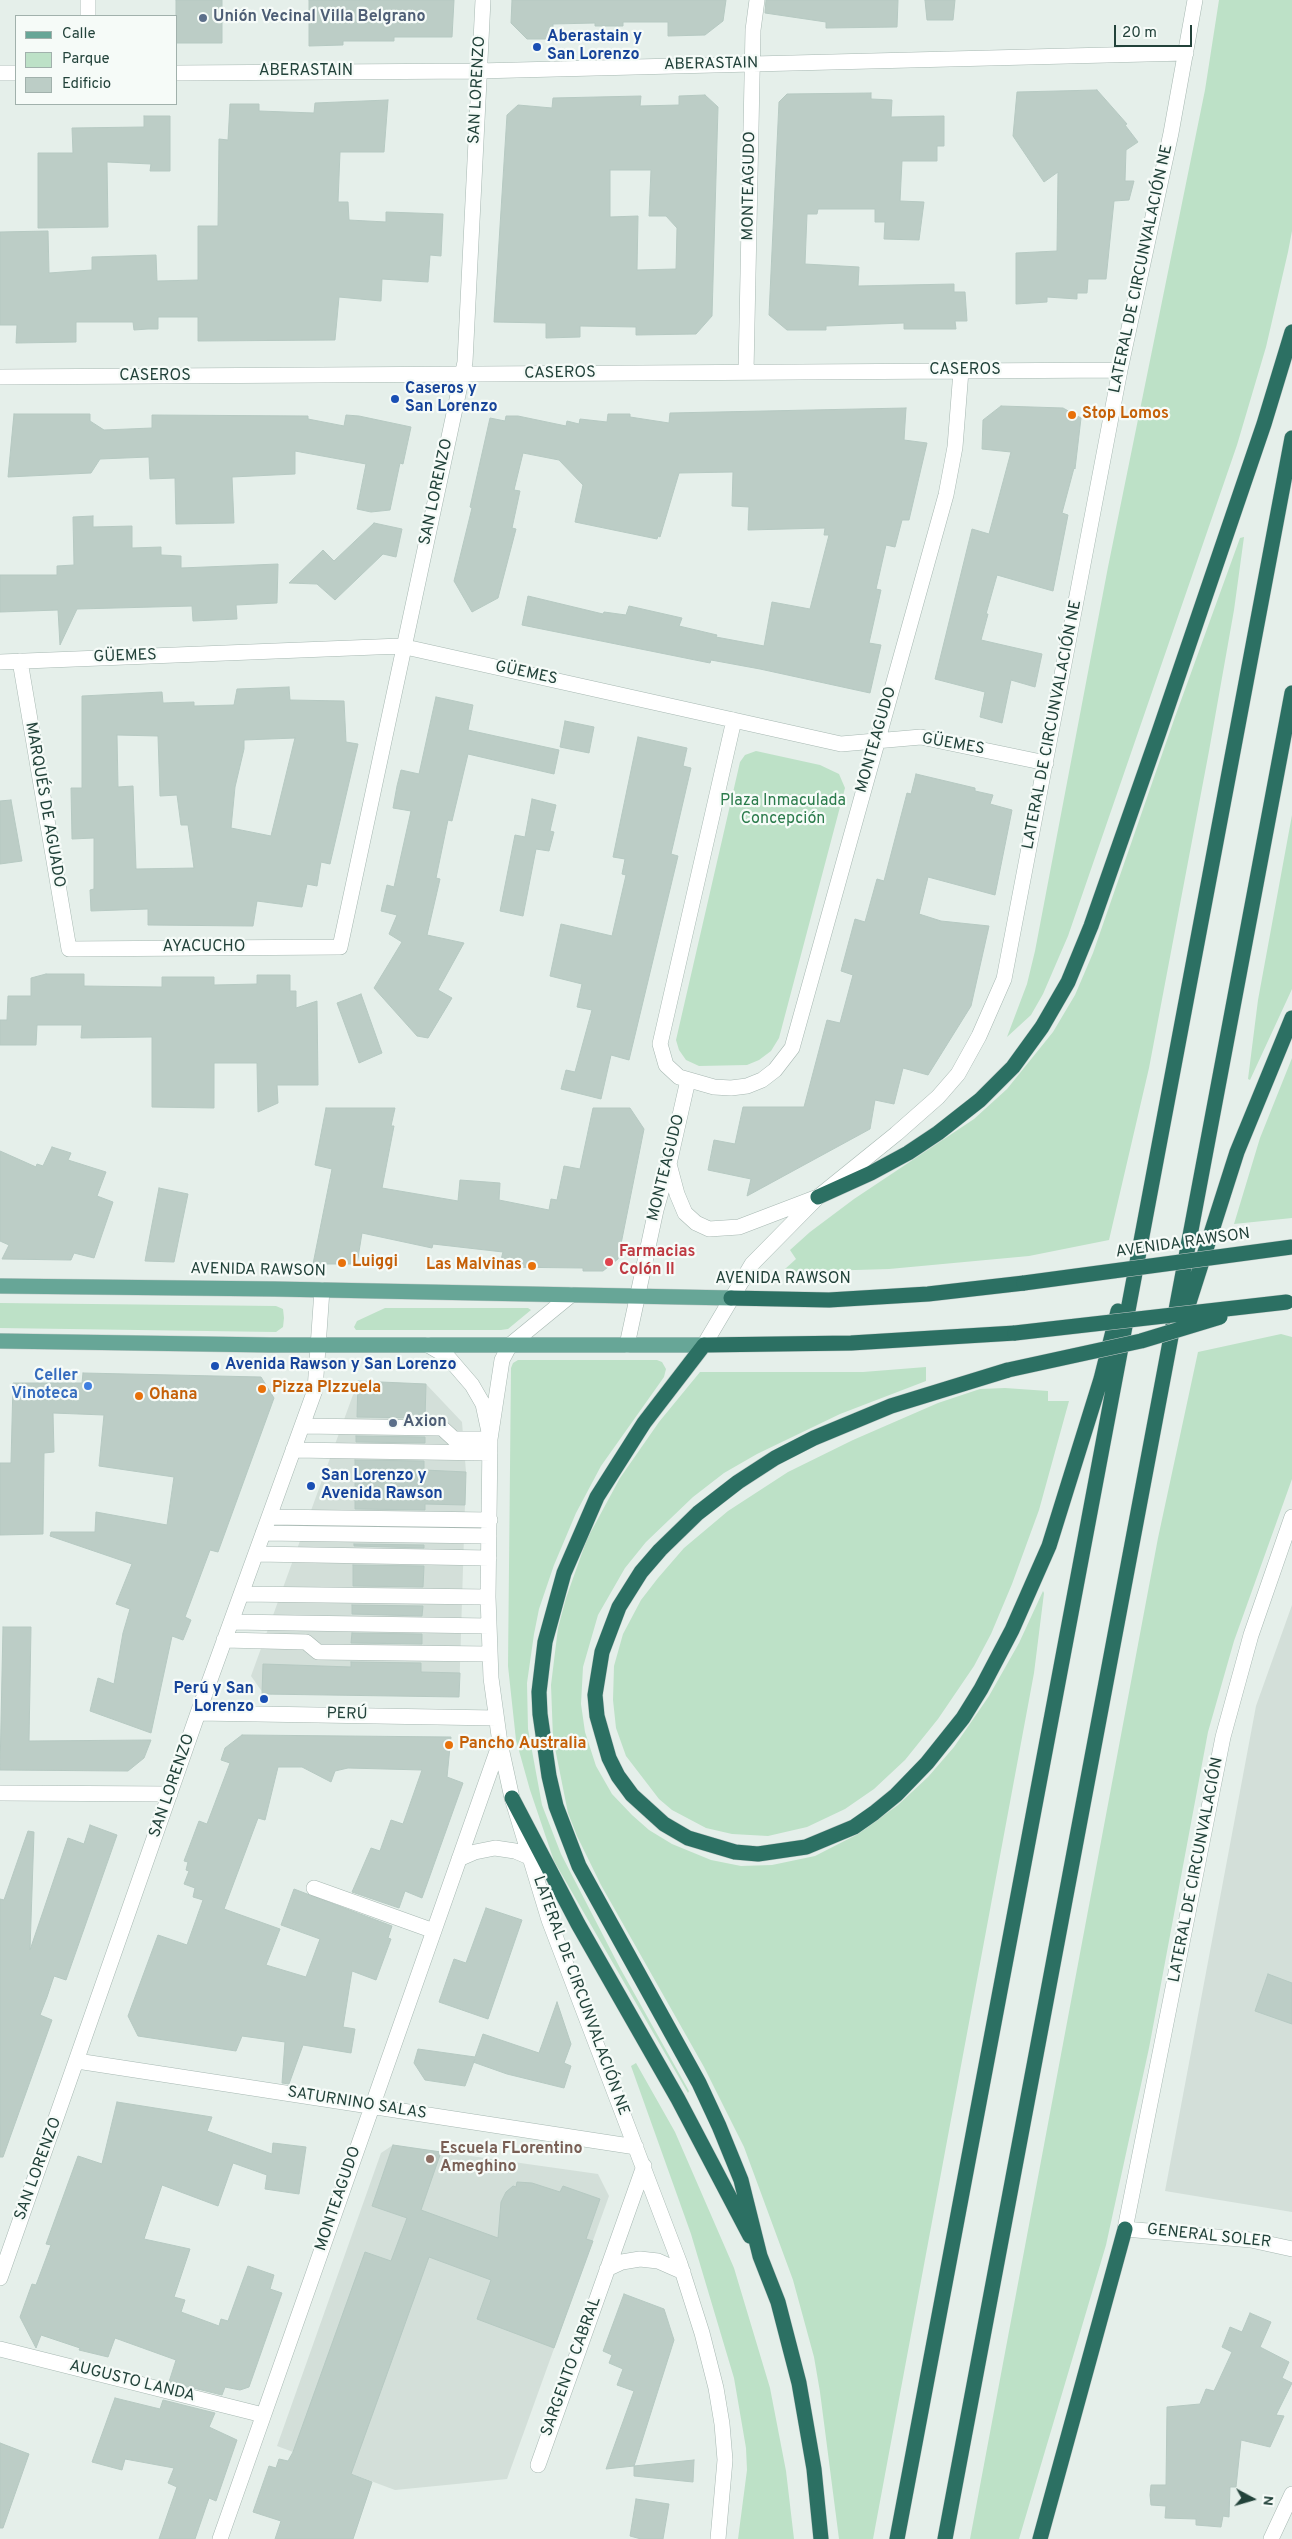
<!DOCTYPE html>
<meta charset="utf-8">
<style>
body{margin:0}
#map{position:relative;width:1292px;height:2539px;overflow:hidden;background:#e5efea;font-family:Overpass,sans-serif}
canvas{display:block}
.legend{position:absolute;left:15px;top:15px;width:162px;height:90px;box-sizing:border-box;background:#f6fbf8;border:1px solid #a1b1ac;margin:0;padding:6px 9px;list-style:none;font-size:15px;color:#22423a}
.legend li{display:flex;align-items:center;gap:10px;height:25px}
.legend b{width:25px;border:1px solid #a1b1ac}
.north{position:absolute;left:1227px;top:2474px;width:50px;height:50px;-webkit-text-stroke:4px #f6fbf8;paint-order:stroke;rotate:96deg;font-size:14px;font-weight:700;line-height:20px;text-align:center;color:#22423a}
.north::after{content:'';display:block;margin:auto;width:18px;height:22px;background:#22423a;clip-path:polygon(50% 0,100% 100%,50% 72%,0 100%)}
.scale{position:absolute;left:1114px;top:25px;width:78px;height:22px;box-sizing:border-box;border:2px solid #22423a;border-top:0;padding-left:6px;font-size:15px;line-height:18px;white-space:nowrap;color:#22423a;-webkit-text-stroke:4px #f6fbf8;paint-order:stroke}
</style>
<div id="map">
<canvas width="1292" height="2539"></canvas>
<ul class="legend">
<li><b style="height:6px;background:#67a697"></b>Calle</li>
<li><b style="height:14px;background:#bde1c7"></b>Parque</li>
<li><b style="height:14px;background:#bccdc6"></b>Edificio</li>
</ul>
<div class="north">N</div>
<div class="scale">20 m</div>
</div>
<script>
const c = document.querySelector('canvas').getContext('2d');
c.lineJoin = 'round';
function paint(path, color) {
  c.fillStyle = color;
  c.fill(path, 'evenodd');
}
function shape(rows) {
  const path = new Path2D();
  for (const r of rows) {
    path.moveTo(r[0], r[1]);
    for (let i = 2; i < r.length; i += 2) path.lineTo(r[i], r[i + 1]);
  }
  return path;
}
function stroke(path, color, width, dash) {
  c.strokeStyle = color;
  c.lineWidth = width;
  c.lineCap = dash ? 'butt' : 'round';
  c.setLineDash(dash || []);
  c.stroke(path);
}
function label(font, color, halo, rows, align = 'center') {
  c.font = font + ' Overpass,sans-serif';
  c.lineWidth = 4.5;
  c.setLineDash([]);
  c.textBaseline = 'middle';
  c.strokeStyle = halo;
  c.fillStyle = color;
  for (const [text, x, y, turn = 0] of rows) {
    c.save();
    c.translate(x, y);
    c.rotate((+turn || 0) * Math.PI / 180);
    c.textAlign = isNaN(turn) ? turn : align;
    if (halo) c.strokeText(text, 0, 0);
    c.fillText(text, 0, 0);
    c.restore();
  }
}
paint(shape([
 [358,1381,426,1384,462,1422,466,1472,459,1697,263,1693,251,1676],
 [1292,1605,1292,2212,1165,2191,1256,1706],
 [393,2145,598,2174,609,2196,507,2479,395,2490,277,2446,381,2153]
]), '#d3dfd9');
paint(shape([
 [1219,0,1292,0,1292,231,1288,252,1266,347,1237,445,1068,936,1043,994,1031,1015,1007,1037,1027,984,1035,951,1108,567,1205,90],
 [1244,537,1234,610,1209,751,1149,1068,1109,1240,1029,1256,889,1269,787,1272,785,1269,796,1259,790,1250,810,1232,854,1199,974,1119,1007,1089,1053,1032,1075,995,1093,953,1175,717,1240,538],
 [756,751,820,765,839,774,845,788,779,1038,771,1051,759,1060,747,1065,699,1066,686,1060,679,1050,676,1040,740,762,745,755],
 [1292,815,1292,989,1250,1080,1248,1079,1258,1000],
 [1292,1058,1292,1218,1234,1224,1260,1138],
 [0,1303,276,1306,283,1309,284,1318,283,1327,276,1332,0,1328],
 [385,1308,528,1308,531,1310,508,1329,501,1330,356,1330,354,1327,357,1321],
 [1281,1334,1292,1337,1292,1479,1234,1641,1208,1732,1149,2048,1106,2245,1019,2539,970,2539,1158,1538,1198,1352],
 [518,1360,657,1360,662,1362,666,1369,664,1377,601,1466,576,1513,554,1565,539,1609,534,1634,527,1683,528,1729,542,1805,561,1854,620,1968,689,2091,688,2093,554,1861,530,1790,516,1740,508,1666,511,1368,513,1363],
 [926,1367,926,1381,840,1414,757,1454,724,1473,693,1497,646,1542,625,1568,598,1615,583,1667,581,1704,585,1732,596,1766,612,1794,632,1815,649,1830,672,1844,711,1860,741,1866,772,1865,815,1856,858,1834,898,1805,928,1777,954,1747,989,1696,1019,1643,1043,1591,1044,1593,1034,1673,873,2539,839,2539,820,2392,814,2357,793,2280,744,2147,704,2067,601,1885,577,1836,568,1813,553,1738,551,1685,558,1628,566,1598,587,1539,620,1478,659,1422,700,1372,863,1372],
 [1005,1388,1048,1391,1048,1401,1069,1401,1039,1510,1012,1584,991,1634,974,1666,938,1719,905,1760,874,1789,845,1809,807,1827,768,1836,732,1834,706,1828,672,1810,659,1799,626,1756,616,1728,613,1700,614,1666,623,1634,641,1600,658,1578,684,1548,728,1511,788,1472,853,1440,938,1403,980,1389],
 [636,2063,675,2132,734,2268,770,2388,786,2471,794,2539,738,2539,747,2470,746,2448,734,2378,691,2234,631,2066]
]), '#bde1c7');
const building = shape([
 [176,0,222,0,222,43,176,43,176,0],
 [309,0,454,0,452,37,394,37,394,41,343,41,343,45,309,46,309,0],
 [512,0,726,0,723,21,705,35,668,36,668,22,623,22,623,26,595,26,595,23,553,24,553,39,527,39,511,23,512,0],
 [766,0,898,0,897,27,826,28,826,22,765,13,766,0],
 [925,0,955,0,953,20,927,20,925,0],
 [1097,90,1127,124,1125,125,1138,142,1126,150,1125,181,1134,181,1129,200,1114,201,1106,279,1088,279,1087,293,1077,293,1077,299,1047,297,1047,302,1016,304,1016,253,1057,251,1058,172,1044,182,1013,136,1017,92,1097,90],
 [871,93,871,99,892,100,891,117,944,116,944,146,937,146,937,161,902,161,900,201,924,202,919,240,884,239,885,222,875,222,875,209,818,209,817,214,807,214,805,264,859,267,858,286,954,284,954,292,965,292,967,321,955,321,956,329,904,329,904,323,826,326,826,330,787,330,769,315,779,102,787,94,871,93],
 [705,95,718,107,712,316,696,334,636,335,636,327,580,326,580,337,546,338,546,323,494,322,507,115,518,105,552,108,553,98,641,96,640,106,679,105,679,96,705,95],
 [610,170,651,170,649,216,666,216,677,228,676,269,637,270,638,216,610,217,610,170],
 [388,100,384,152,340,152,338,202,348,202,349,220,386,222,386,212,443,214,441,256,430,255,428,282,382,279,381,301,339,297,335,340,198,341,198,317,158,317,158,329,148,329,134,330,133,322,76,322,76,342,16,343,17,325,0,325,0,232,48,231,49,273,92,270,92,257,156,255,157,281,198,280,198,226,218,226,219,139,228,140,230,104,259,104,259,111,314,113,315,103,388,100],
 [144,116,170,116,170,171,150,171,151,164,107,162,108,227,38,228,38,153,73,153,72,128,144,127,144,116],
 [1001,406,1063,408,1081,418,1075,469,1074,468,1062,513,1068,515,1053,591,997,575,986,614,988,614,981,640,1042,654,1035,687,1011,680,1002,723,980,717,985,692,935,679,972,529,989,534,1011,452,982,449,983,420,1001,406],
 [906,408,904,440,927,443,909,520,902,520,895,547,886,545,876,589,881,590,869,643,881,645,870,693,760,669,711,660,710,663,522,625,528,596,603,614,604,612,626,615,629,606,682,618,679,626,717,635,716,637,764,646,772,602,810,609,829,535,824,535,825,528,748,530,749,507,732,506,733,472,679,473,660,537,658,536,657,539,575,522,583,485,559,460,523,453,514,490,520,491,512,528,516,529,498,598,472,612,454,581,472,508,470,507,490,418,505,421,506,416,518,416,566,426,567,421,579,424,580,419,607,422,608,414,630,414,630,417,669,423,670,413,906,408],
 [14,414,90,414,90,421,104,430,152,428,152,415,308,416,308,419,344,426,346,415,359,416,411,427,403,464,400,463,390,510,371,512,357,509,366,464,295,451,295,474,232,477,234,523,176,524,175,478,150,479,149,457,100,459,91,473,8,477,14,414],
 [93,516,93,527,132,526,132,548,161,547,161,555,181,556,181,568,278,564,277,603,236,605,237,619,193,621,192,606,77,609,60,645,58,610,0,612,0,575,57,575,57,566,74,565,73,517,93,516],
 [374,523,402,529,396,557,383,554,335,600,317,584,289,583,323,550,334,561,374,523],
 [289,687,290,700,344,701,346,742,358,744,330,864,321,862,317,886,307,884,302,907,257,901,253,926,148,925,148,909,91,911,90,890,94,889,94,838,72,839,71,788,82,788,82,696,162,692,163,703,194,702,194,706,234,705,237,689,289,687],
 [117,735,158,736,160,796,177,795,181,825,188,825,194,868,136,869,133,786,118,787,117,735],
 [295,738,271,836,231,828,235,787,244,749,244,740,295,738],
 [436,697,473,705,468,730,559,750,554,774,468,754,452,821,448,820,436,878,440,879,427,935,464,943,438,990,452,998,428,1038,417,1036,374,988,402,942,389,934,397,915,381,911,387,885,394,887,411,811,393,808,397,786,401,770,419,774,436,697],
 [565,721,594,727,589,753,560,747,565,721],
 [638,737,687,748,683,766,691,768,671,854,678,856,629,1060,611,1055,601,1099,561,1089,566,1070,575,1072,592,1010,577,1007,582,984,550,976,561,924,612,936,626,875,622,874,625,859,613,857,638,737],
 [916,774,975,788,975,791,993,795,990,804,1012,810,995,895,928,877,919,914,941,921,989,926,971,1006,928,1075,903,1068,894,1104,875,1100,870,1129,747,1196,751,1179,708,1170,714,1140,735,1144,743,1107,804,1107,827,1020,840,1023,853,975,841,971,855,919,865,922,877,879,884,881,907,793,911,794,916,774],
 [532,799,556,805,550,831,554,832,549,851,536,849,523,916,500,911,515,835,525,837,532,799],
 [11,800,22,861,0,864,0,801,11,800],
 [46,974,84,974,84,986,162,987,162,977,214,977,214,985,257,984,257,975,290,975,290,991,296,991,296,1008,317,1001,318,1085,277,1085,278,1103,258,1112,257,1063,214,1063,214,1108,152,1107,152,1037,81,1038,82,1025,37,1025,36,1045,0,1045,0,1020,7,1020,8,996,31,996,31,978,46,974],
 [361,994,382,1053,359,1063,337,1003,361,994],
 [326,1108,395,1108,391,1126,394,1126,382,1188,458,1201,460,1180,500,1183,499,1200,549,1210,551,1199,557,1200,564,1166,580,1169,593,1108,630,1108,644,1129,618,1259,603,1271,583,1271,583,1268,499,1267,503,1252,433,1244,432,1248,362,1233,357,1264,313,1264,332,1169,315,1165,326,1108],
 [52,1147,71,1153,68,1160,106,1172,97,1196,113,1202,94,1258,74,1253,71,1260,2,1259,9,1245,0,1241,0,1151,36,1167,37,1164,43,1166,52,1147],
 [159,1188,188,1194,174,1262,145,1261,159,1188],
 [83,1373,261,1377,274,1398,218,1552,210,1550,185,1617,191,1620,183,1640,172,1636,151,1733,90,1711,98,1678,114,1684,123,1633,130,1609,116,1604,132,1564,50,1536,51,1532,95,1532,96,1512,167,1525,174,1477,99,1466,104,1415,53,1413,54,1452,44,1453,43,1534,0,1535,0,1463,11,1463,13,1383,82,1383,83,1373],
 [358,1381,426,1384,425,1418,357,1417,358,1381],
 [356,1436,425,1437,425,1443,356,1442,356,1436],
 [355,1460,424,1461,424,1470,466,1472,465,1505,425,1504,425,1510,355,1509,355,1460],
 [354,1544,424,1545,424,1548,354,1546,354,1544],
 [353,1565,424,1566,423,1587,353,1586,353,1565],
 [352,1605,423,1606,422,1616,352,1614,352,1605],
 [3,1627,31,1627,29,1741,151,1740,144,1758,128,1771,0,1770,3,1627],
 [352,1633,422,1634,422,1644,351,1643,352,1633],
 [351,1662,421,1663,421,1672,460,1673,459,1697,262,1694,263,1664,351,1667,351,1662],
 [242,1735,451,1737,447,1777,463,1783,422,1898,405,1891,399,1908,352,1892,371,1848,380,1851,391,1820,403,1824,422,1770,348,1768,335,1771,331,1782,302,1767,278,1767,265,1820,258,1818,224,1909,280,1929,266,1965,306,1977,320,1939,281,1925,294,1889,392,1926,388,1938,391,1939,376,1980,352,1971,343,2027,355,2029,351,2053,303,2045,289,2084,282,2083,285,2042,242,2036,236,2051,138,2036,128,2016,158,1935,187,1945,203,1900,193,1897,195,1888,184,1884,189,1871,186,1870,188,1862,184,1861,199,1821,207,1824,230,1763,221,1760,225,1748,242,1735],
 [90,1825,117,1835,66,1980,54,1976,47,1997,40,2015,52,2020,3,2157,0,2157,0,1899,4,1900,28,1831,34,1832,30,1950,68,1838,84,1844,90,1825],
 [486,1908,522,1920,488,2019,439,2002,454,1959,466,1963,486,1908],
 [1268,1974,1292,1983,1292,2024,1255,2011,1268,1974],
 [557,2002,571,2044,564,2063,571,2066,564,2088,507,2074,473,2062,475,2059,465,2086,425,2080,414,2063,418,2049,475,2057,483,2034,539,2053,557,2002],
 [117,2102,212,2117,207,2131,272,2154,273,2143,306,2147,299,2194,265,2189,267,2175,233,2163,218,2206,162,2185,144,2239,190,2249,174,2297,185,2300,181,2312,219,2326,221,2319,228,2321,248,2266,274,2275,270,2289,282,2293,249,2387,240,2390,225,2387,222,2395,169,2382,176,2360,115,2338,108,2357,79,2350,80,2348,41,2335,36,2348,20,2317,32,2284,36,2285,51,2245,46,2244,78,2156,102,2164,117,2102],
 [393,2145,441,2152,421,2210,498,2238,501,2202,506,2192,513,2186,516,2187,517,2182,532,2183,560,2192,563,2186,600,2199,586,2239,593,2241,554,2348,477,2319,491,2280,429,2257,351,2474,372,2482,353,2539,275,2539,281,2521,253,2512,269,2466,276,2468,279,2459,288,2461,293,2452,365,2252,391,2261,407,2218,372,2206,393,2145],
 [624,2294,664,2309,674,2340,634,2466,606,2469,634,2391,617,2385,623,2369,609,2363,612,2355,603,2351,624,2294],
 [1250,2313,1271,2322,1260,2347,1289,2362,1282,2378,1292,2383,1276,2415,1284,2416,1270,2447,1241,2440,1236,2487,1230,2487,1229,2517,1223,2516,1221,2527,1196,2525,1196,2519,1165,2518,1166,2506,1151,2505,1150,2495,1151,2485,1166,2485,1167,2407,1200,2404,1206,2389,1214,2391,1232,2352,1222,2347,1230,2327,1242,2332,1250,2313],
 [115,2398,160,2409,163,2400,215,2413,209,2427,237,2440,216,2501,209,2498,195,2539,159,2539,177,2487,168,2483,174,2468,125,2459,122,2470,92,2462,115,2398],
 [0,2443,29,2454,3,2528,0,2528,0,2443],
 [694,2460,693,2482,634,2476,634,2466,694,2460],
 [636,2499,669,2504,663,2539,641,2539,630,2536,636,2499]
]);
paint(building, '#bccdc6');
stroke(building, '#b6c9c2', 1);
const minor = shape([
 [88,16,88,0],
 [0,73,16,73],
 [176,73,478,71,1186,53],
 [746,372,753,30,757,0],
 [0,377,1120,370],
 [20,661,69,949,340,947,465,362,483,0],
 [0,662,401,646,841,744,921,737,1046,763],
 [734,720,660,1044,666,1065,679,1077,714,1087,731,1088,747,1086,762,1080,775,1070,792,1048,946,495,955,447,961,371],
 [669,1164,677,1194,685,1213,696,1223,709,1229,739,1227,815,1198],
 [571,1295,510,1345,502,1360,490,1439,488,1597,491,1678,500,1743,512,1798,549,1920,680,2264,702,2333,716,2388,722,2424,725,2460,718,2539],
 [428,1345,447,1356,472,1385,483,1404,489,1432],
 [627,1345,656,1210,669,1164,688,1080],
 [704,1345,752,1264,818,1197,896,1134,938,1097,958,1074,979,1036,1004,979,1120,370,1171,133,1195,0],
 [302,1426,442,1428,454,1439,490,1439],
 [293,1450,490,1453],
 [269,1517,490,1520],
 [1292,1517,1251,1635,1223,1737,1125,2229,1251,2240,1292,2249],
 [263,1533,489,1536],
 [256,1554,489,1558],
 [241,1594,488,1597],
 [231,1622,489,1626],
 [224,1640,306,1642,318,1652,489,1654],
 [198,1713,496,1718],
 [0,1793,170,1794],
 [459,1859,475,1852,495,1848,515,1851,534,1859],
 [314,1888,434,1931],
 [77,2061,636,2147],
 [607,2269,622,2262,640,2259,658,2261,683,2272],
 [0,2278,198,1713,315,1390,322,1290],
 [0,2349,263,2415],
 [538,2465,644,2166],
 [220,2539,500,1743],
 [1271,2539,1292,2494]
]);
const major = shape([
 [0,1286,275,1289,731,1298],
 [0,1341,270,1345,704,1345]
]);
const highway = shape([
 [818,1197,871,1173,908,1153,938,1133,980,1100,1013,1067,1042,1027,1068,982,1091,926,1159,732,1264,424,1292,332],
 [731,1298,829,1300,928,1294,1024,1283],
 [1185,1315,1237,1152,1292,1018],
 [1008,1370,891,1406,814,1438,775,1458,738,1482,698,1513,660,1550,641,1572,619,1607,602,1652,595,1695,597,1716,609,1758,618,1776,632,1795,664,1824,688,1838,735,1852,758,1854,806,1847,854,1827,874,1813,896,1795,927,1763,963,1718,981,1689,1012,1630,1049,1546,1101,1379,1118,1311],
 [512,1798,578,1924,678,2099,750,2236],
 [821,2539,814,2469,799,2383,778,2302,760,2256,741,2180,719,2126,699,2083,579,1866,556,1806,549,1776,540,1714,539,1692,545,1642,564,1573,597,1497,644,1423,704,1345,851,1343,1015,1333],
 [897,2539,1292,438],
 [945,2539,1292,693],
 [1040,2539,1125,2229]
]);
stroke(minor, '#a7b8b2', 16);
stroke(major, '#c1cac8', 16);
stroke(highway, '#c1cac8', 16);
stroke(minor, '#fff', 15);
stroke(major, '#67a697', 15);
stroke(highway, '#2c7063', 15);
const highwayBridge = shape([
 [1024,1283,1292,1247],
 [1015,1333,1287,1302],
 [1008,1370,1141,1341,1220,1317]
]);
stroke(highwayBridge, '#c1cac8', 16, []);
stroke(highwayBridge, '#2c7063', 15);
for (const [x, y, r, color] of [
 [203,18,5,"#5c6f8a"],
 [537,47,5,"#1a4fb4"],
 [395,399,5,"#1a4fb4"],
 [1072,415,5,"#e8710a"],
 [609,1262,5,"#e0444e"],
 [342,1263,5,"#e8710a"],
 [532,1266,5,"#e8710a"],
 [215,1366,5,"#1a4fb4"],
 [88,1386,5,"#3f7fe0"],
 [262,1389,5,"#e8710a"],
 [139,1396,5,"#e8710a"],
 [393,1423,5,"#5c6f8a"],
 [311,1486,5,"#1a4fb4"],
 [264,1699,5,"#1a4fb4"],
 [449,1745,5,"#e8710a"],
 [430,2159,5,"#8d6e63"]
]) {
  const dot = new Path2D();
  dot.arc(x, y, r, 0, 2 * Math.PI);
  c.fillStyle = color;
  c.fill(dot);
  stroke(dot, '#f6fbf8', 2);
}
label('bold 16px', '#4e5e75', '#f6fbf8', [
 ["Unión Vecinal Villa Belgrano",213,18],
 ["Axion",403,1423]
], 'left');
label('bold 16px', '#164399', '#f6fbf8', [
 ["Aberastain y",547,38],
 ["San Lorenzo",547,56],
 ["Caseros y",405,390],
 ["San Lorenzo",405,408],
 ["Avenida Rawson y San Lorenzo",225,1366],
 ["San Lorenzo y",321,1477],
 ["Avenida Rawson",321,1495],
 ["Perú y San",254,1690,"right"],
 ["Lorenzo",254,1708,"right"]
], 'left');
label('16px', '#22423a', '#f6fbf8', [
 ["ABERASTAIN",711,65,-1],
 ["ABERASTAIN",306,72],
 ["SAN LORENZO",478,90,-87],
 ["MONTEAGUDO",750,186,-89],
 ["LATERAL DE CIRCUNVALACIÓN NE",1142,269,-78],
 ["CASEROS",965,371],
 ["CASEROS",560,374,-1],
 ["CASEROS",155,377],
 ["SAN LORENZO",437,492,-78],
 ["GÜEMES",125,657,-2],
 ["GÜEMES",526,674,12],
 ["LATERAL DE CIRCUNVALACIÓN NE",1053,725,-79],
 ["MONTEAGUDO",877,740,-74],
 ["GÜEMES",953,745,10],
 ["MARQUÉS DE AGUADO",44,805,80],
 ["AYACUCHO",204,948],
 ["MONTEAGUDO",667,1168,-76],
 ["AVENIDA RAWSON",1183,1244,-8],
 ["AVENIDA RAWSON",258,1271,1],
 ["AVENIDA RAWSON",783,1280],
 ["PERÚ",347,1715,1],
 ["SAN LORENZO",173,1786,-71],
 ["LATERAL DE CIRCUNVALACIÓN",1197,1870,-79],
 ["LATERAL DE CIRCUNVALACIÓN NE",580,1996,70],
 ["SATURNINO SALAS",357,2104,9],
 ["SAN LORENZO",39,2169,-70],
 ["MONTEAGUDO",339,2199,-71],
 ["GENERAL SOLER",1209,2237,6],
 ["SARGENTO CABRAL",572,2367,-70],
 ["AUGUSTO LANDA",132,2382,14]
]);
label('bold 16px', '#c56008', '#f6fbf8', [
 ["Stop Lomos",1082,415],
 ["Luiggi",352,1263],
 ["Las Malvinas",522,1266,"right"],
 ["Pizza PIzzuela",272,1389],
 ["Ohana",149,1396],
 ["Pancho Australia",459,1745]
], 'left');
label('16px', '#2a7b4b', '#f6fbf8', [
 ["Plaza Inmaculada",783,802],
 ["Concepción",783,820]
]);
label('bold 16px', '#be3a42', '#f6fbf8', [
 ["Farmacias",619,1253],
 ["Colón II",619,1271]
], 'left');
label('bold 16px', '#366cbe', '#f6fbf8', [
 ["Celler",78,1377],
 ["Vinoteca",78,1395]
], 'right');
label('bold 16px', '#785e54', '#f6fbf8', [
 ["Escuela FLorentino",440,2150],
 ["Ameghino",440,2168]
], 'left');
</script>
